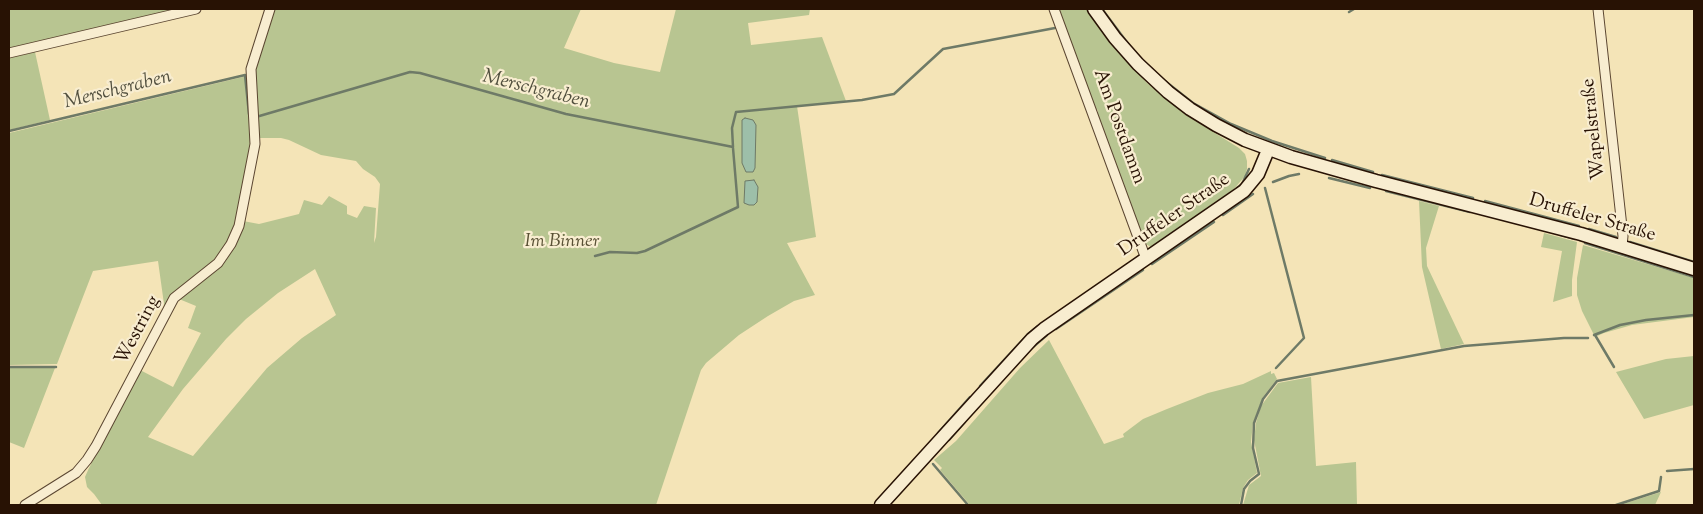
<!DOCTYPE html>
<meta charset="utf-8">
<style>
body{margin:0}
#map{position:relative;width:1703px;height:514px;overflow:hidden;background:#f4e4b7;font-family:"Sorts Mill Goudy",serif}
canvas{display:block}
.frame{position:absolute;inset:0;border:10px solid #281204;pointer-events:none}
</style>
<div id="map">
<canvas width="1703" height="514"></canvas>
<div class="frame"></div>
</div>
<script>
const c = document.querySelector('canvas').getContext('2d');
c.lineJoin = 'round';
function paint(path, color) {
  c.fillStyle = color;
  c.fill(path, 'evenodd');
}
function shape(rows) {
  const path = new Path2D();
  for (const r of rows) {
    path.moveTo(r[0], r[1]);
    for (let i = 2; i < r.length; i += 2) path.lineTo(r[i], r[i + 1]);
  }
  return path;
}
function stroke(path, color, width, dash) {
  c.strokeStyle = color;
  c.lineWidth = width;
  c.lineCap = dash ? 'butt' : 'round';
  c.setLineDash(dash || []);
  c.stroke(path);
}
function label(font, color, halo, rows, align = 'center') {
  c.font = font + ' "Sorts Mill Goudy",serif';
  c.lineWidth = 4.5;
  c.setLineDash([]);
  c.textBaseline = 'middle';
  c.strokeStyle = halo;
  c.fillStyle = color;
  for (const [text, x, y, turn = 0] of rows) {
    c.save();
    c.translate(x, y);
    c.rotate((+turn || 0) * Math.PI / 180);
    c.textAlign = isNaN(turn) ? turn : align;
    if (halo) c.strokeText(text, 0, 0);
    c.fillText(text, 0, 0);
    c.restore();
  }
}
paint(shape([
 [9,9,186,9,9,50],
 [275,9,581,9,564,48,614,63,660,72,676,9,810,9,809,15,748,23,751,45,822,37,846,101,797,106,816,237,787,243,815,295,794,301,768,316,739,335,706,363,701,370,656,505,102,505,94,494,87,487,85,477,89,468,140,370,173,387,201,333,188,328,196,306,179,299,218,265,243,221,259,224,299,214,304,200,322,205,329,196,347,206,347,214,357,218,364,206,376,208,374,243,376,237,380,184,375,177,363,169,356,161,321,155,289,140,281,138,251,138,235,225,222,254,163,312,164,304,158,261,93,271,57,364,9,365,9,133,247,76,247,78,254,76,260,53],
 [315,269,336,315,302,338,267,368,193,456,148,437,183,389,226,339,246,319,278,293],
 [1057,9,1086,9,1113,46,1147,83,1186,115,1239,148,1245,154,1247,161,1247,169,1245,176,1233,190,1151,247,1144,243,1096,114,1098,112,1097,109,1094,109],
 [35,52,50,120,9,130,9,58],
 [1419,201,1439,206,1426,248,1427,266,1464,344,1441,349,1422,267],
 [1544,233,1577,242,1572,280,1572,296,1553,302,1562,251,1541,247],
 [1583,245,1694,278,1694,317,1632,325,1604,333,1595,337,1582,311,1577,295,1577,278],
 [1049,340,1104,444,1124,437,1123,434,1143,419,1167,409,1208,393,1243,384,1271,371,1271,374,1274,373,1277,379,1263,397,1253,423,1251,442,1257,473,1248,480,1243,488,1239,505,970,505,940,470,942,468,934,460,956,441,1020,368],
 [1694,356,1694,405,1644,419,1616,372,1666,359],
 [9,368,55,368,24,448,9,442],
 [1311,377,1316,466,1356,462,1357,505,1243,505,1249,485,1261,476,1254,440,1256,423,1261,406,1278,383],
 [1661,492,1655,505,1620,505]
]), '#b8c591');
const water = shape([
 [745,118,753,120,756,125,755,168,753,172,746,172,742,163,742,120,745,118],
 [754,180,758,187,757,202,754,205,749,205,744,203,745,181,754,180]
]);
paint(water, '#9dbfa9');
stroke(water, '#6e7a67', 1);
stroke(shape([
 [1102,9,1129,45],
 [1349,12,1354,9],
 [1165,81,1193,103,1231,124,1272,141,1325,158],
 [256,117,410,72,420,73,566,114,733,147,732,128,736,112,862,100,894,94,943,49,1055,28],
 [9,131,245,75,249,114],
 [1332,160,1373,172],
 [1382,175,1473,198],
 [1329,178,1370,188],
 [1273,182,1289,176,1299,174],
 [1237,188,1242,184,1249,169],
 [1265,188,1304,338,1276,368],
 [1386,191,1470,212],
 [1485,201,1579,226],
 [1223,215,1253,194],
 [1589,229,1616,237],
 [1561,235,1575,239],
 [1630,242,1694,262],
 [1585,243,1694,277],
 [595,256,610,252,637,253,645,251,738,207,733,148],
 [1152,264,1214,222],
 [1056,329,1143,270],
 [1594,335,1620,325,1646,320,1694,315],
 [1595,335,1614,367],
 [1033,347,1047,335],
 [9,367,56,367],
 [980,386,1028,334,1038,326],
 [938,433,970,397],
 [949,440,965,422],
 [933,464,968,505],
 [1667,471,1694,469],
 [1241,505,1244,489,1250,481,1259,474,1253,448,1254,423,1263,399,1277,381,1464,346,1564,338,1588,338],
 [1616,505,1659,491,1661,477]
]), '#6e7a67', 2.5);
const street = shape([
 [1054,9,1146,259],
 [1598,9,1623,236,1622,246],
 [9,53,196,9],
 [25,505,76,473,87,460,96,446,174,298,218,263,231,244,239,226,255,144,251,69,270,9]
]);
const secondary = shape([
 [1094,9,1115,38,1138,64,1168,92,1190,109,1216,125,1245,140,1291,157,1376,181,1581,234,1694,269],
 [881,505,1032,339,1044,329,1244,191,1258,174,1268,150]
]);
stroke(street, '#5b4631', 11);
stroke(secondary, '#281204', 15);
stroke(street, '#f8edd0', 9);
stroke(secondary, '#f8edd0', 12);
label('19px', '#281204', '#f8edd0', [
 ["Am Postdamm",1118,127,70],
 ["Wapelstraße",1595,129,-96],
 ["Druffeler Straße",1175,216,-35],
 ["Druffeler Straße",1592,219,16],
 ["Westring",139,331,-62]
]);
label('italic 19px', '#5a5135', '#f8edd0', [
 ["Im Binner",562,243]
]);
label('italic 20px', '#514f3e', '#f8edd0', [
 ["Merschgraben",118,91,-14],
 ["Merschgraben",536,91,14]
]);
</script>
